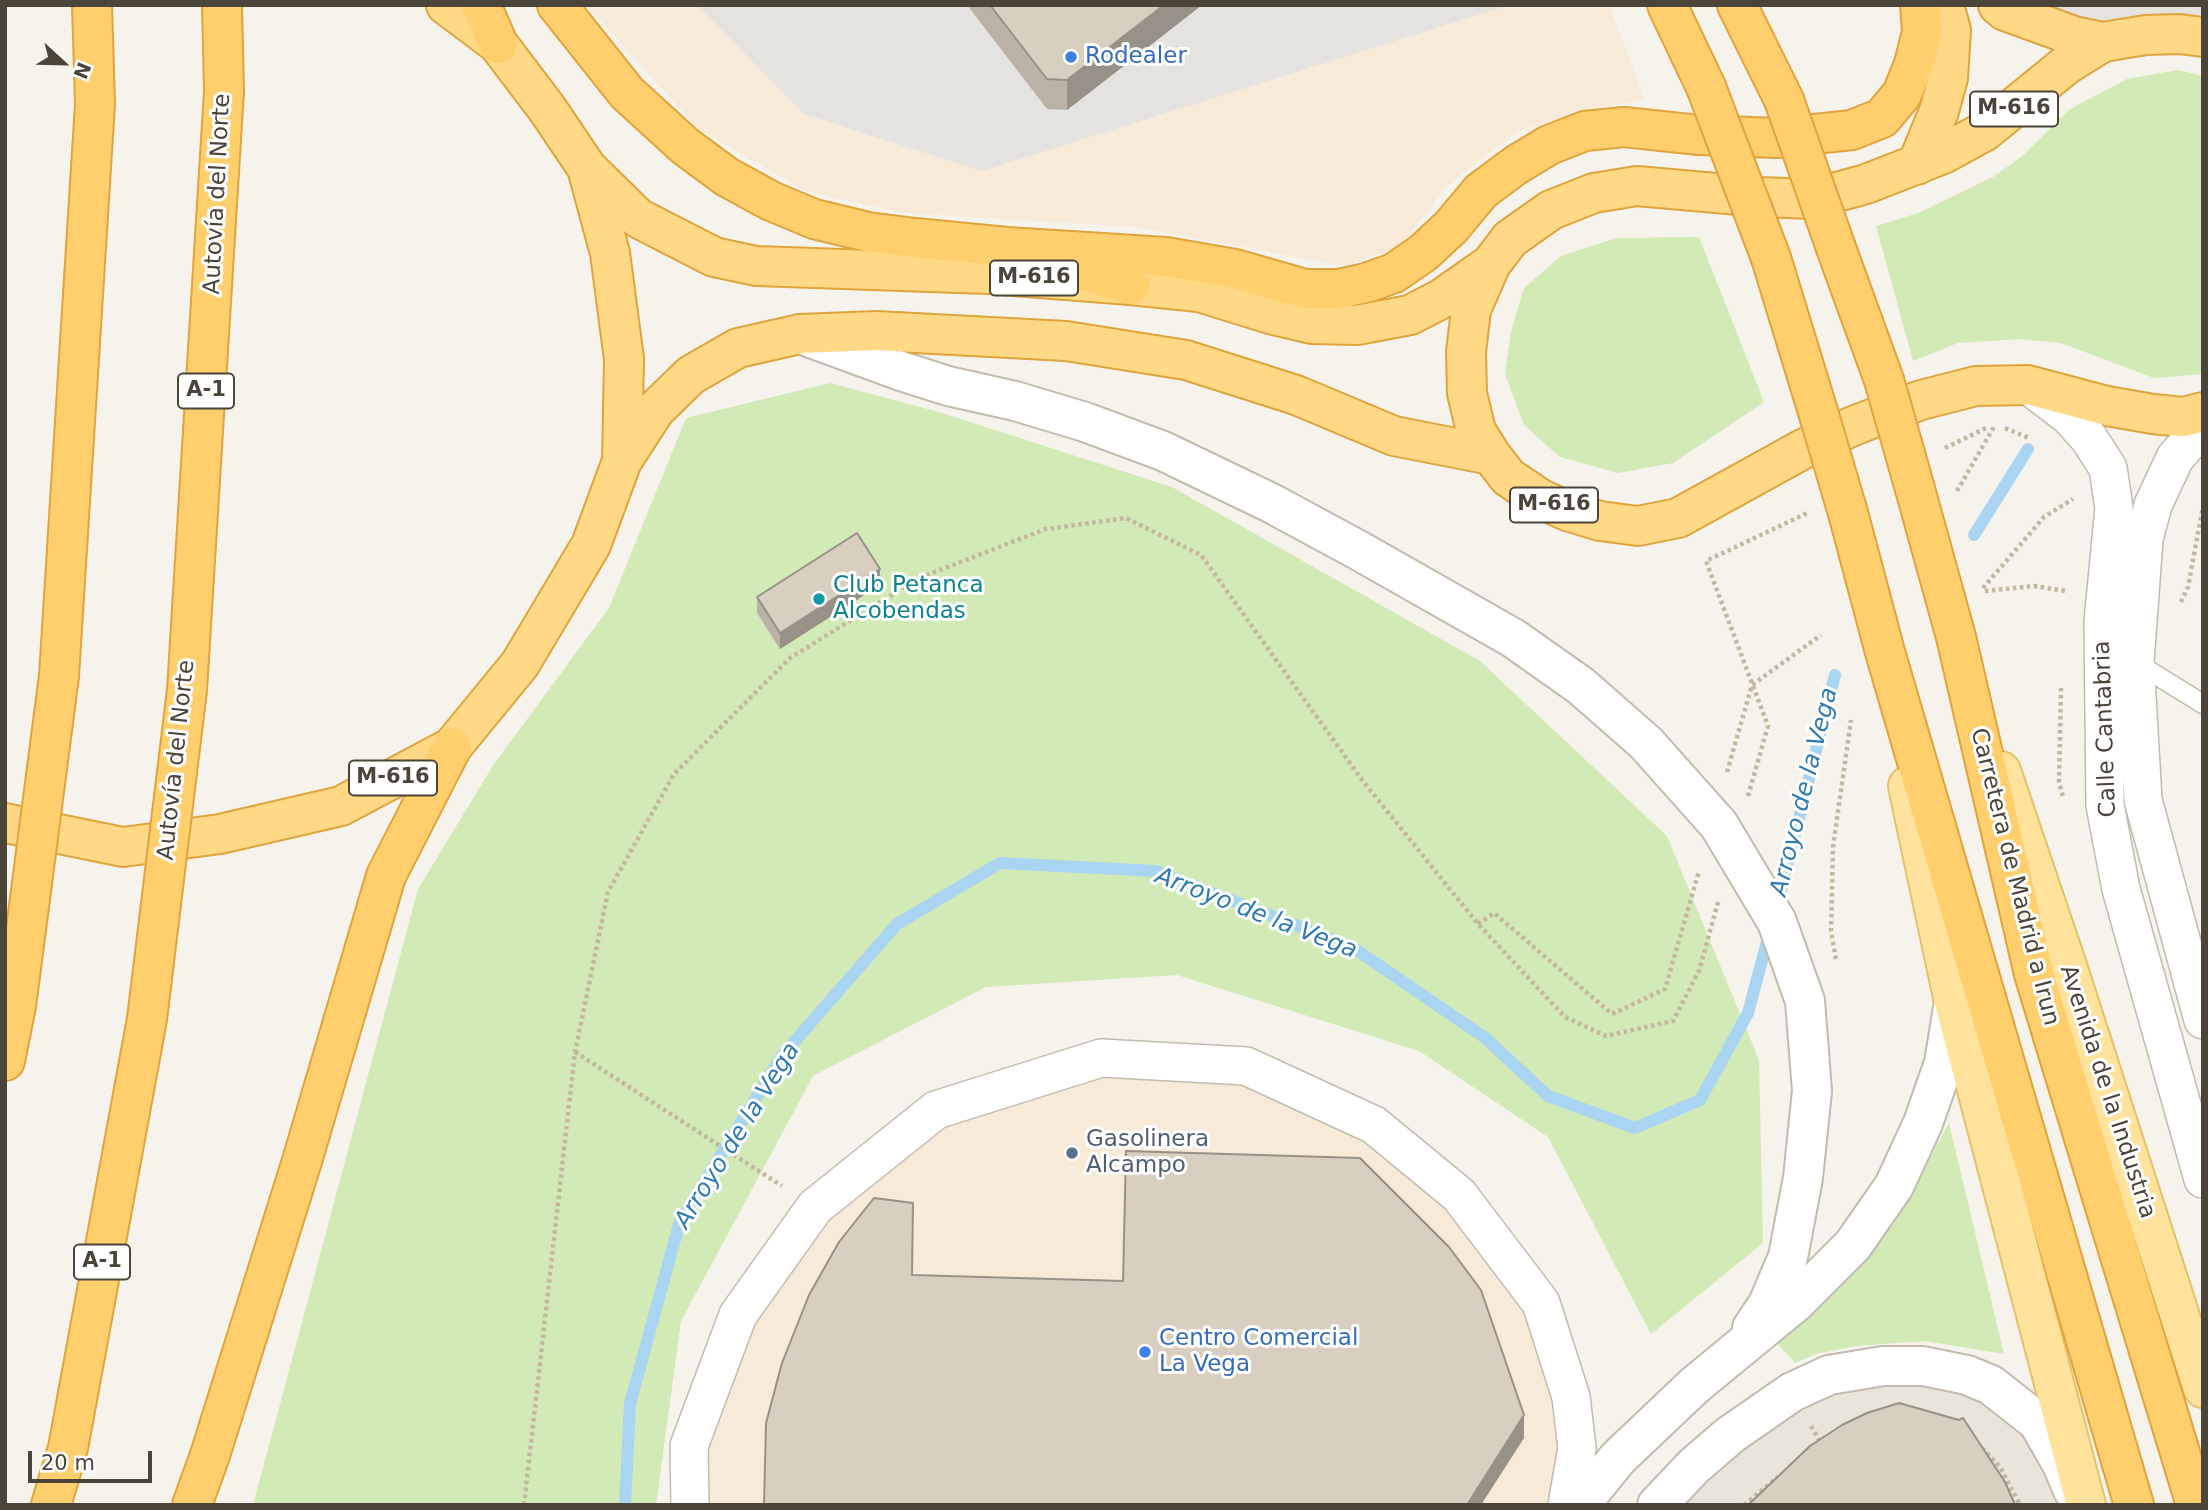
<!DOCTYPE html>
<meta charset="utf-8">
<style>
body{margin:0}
#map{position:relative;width:2208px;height:1510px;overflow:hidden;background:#f6f3ec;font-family:"DejaVu Sans",sans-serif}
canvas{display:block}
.frame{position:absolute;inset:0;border:7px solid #4b4439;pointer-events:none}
.north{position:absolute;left:28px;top:28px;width:70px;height:70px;-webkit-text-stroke:5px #fff;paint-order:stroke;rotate:112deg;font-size:19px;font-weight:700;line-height:28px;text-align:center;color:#4b4439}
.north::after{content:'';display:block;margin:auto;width:24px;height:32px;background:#4b4439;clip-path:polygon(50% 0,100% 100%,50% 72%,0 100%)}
.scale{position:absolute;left:28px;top:1451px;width:124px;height:32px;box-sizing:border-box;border:4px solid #4b4439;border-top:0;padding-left:9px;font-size:21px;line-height:24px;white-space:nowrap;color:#4b4439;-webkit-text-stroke:5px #fff;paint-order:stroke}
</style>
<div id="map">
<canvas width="2208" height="1510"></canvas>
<div class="frame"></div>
<div class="north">N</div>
<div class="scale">20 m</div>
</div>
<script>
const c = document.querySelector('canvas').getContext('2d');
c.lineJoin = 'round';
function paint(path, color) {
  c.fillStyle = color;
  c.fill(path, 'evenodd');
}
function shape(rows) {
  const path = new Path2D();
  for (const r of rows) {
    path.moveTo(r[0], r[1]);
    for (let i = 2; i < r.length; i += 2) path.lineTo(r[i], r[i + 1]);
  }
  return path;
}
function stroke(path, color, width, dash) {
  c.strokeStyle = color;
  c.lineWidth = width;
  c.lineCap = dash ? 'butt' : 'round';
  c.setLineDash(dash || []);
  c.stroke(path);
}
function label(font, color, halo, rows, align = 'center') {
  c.font = font + ' "DejaVu Sans",sans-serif';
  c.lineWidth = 6;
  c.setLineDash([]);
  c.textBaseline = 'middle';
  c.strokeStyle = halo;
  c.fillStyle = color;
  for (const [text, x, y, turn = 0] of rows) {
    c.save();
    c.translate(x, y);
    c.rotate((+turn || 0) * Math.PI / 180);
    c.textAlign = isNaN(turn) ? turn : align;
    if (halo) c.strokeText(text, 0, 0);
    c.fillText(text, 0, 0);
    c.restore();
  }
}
paint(shape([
 [1829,1375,1991,1385,2079,1505,1657,1505]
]), '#eae5da');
paint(shape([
 [586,5,1609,5,1645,99,1577,113,1517,132,1445,187,1402,246,1345,266,1137,227,902,213,806,191,700,130],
 [1101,1058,1246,1066,1374,1125,1541,1303,1567,1505,690,1505,738,1315,815,1207,936,1110]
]), '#f7ead8');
paint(shape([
 [1998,5,2203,5,2203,37,2146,35]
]), '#e6e2dd');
paint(shape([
 [2178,70,2203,76,2203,374,2154,378,2061,343,2020,339,1958,343,1913,361,1876,226,1918,213,1993,177,2021,157,2070,109,2127,79],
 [1699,237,1764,402,1673,463,1618,473,1560,457,1524,425,1505,374,1511,331,1524,288,1561,256,1616,238],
 [830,383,939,412,1172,487,1480,661,1667,836,1759,1060,1763,1243,1651,1334,1548,1137,1419,1051,1177,975,986,987,813,1076,681,1321,656,1505,253,1505,418,889,494,764,609,608,686,418],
 [1949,1123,2004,1354,1925,1341,1856,1346,1816,1354,1795,1363,1776,1342,1848,1276,1893,1225]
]), '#d2eab5');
paint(shape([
 [697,5,967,5,1047,108,1067,110,1202,5,1509,5,982,171,804,114]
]), '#e5e3e0');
stroke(shape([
 [1974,535,2028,449],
 [1777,906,1835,675],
 [625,1505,630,1404,680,1221,782,1056,897,924,1000,863,1156,871,1352,947,1484,1037,1548,1096,1635,1128,1700,1100,1748,1013,1769,934]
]), '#a9d4f2', 12);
const service = shape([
 [2135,662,2203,704]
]);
const minor = shape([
 [2028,385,2069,416,2088,437,2108,468,2114,508,2103,622,2105,805,2121,889,2203,1179],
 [2203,426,2175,458,2153,505,2144,539,2135,662,2143,800,2203,1020],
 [690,1505,689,1446,738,1315,815,1207,936,1110,1101,1058,1246,1066,1374,1125,1459,1195,1541,1303,1571,1397,1577,1448,1567,1505]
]);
const tertiary = shape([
 [800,334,901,371,948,386,1015,401,1085,422,1163,451,1271,503,1358,550,1513,638,1581,686,1646,743],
 [1752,1328,1768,1304,1788,1257,1803,1178,1812,1091],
 [1580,1505,1618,1458,1695,1385,1796,1302,1853,1245,1894,1186,1923,1123,1944,1063,1954,1002],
 [1657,1505,1694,1466,1730,1435,1792,1392,1829,1375,1883,1366,1923,1366,1967,1375,1991,1385,2038,1422,2062,1464,2073,1490]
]);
const primary = shape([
 [2001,771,2068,969,2203,1388],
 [1908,786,1954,1002,2086,1505]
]);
const trunk = shape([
 [446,5,498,44,548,110,587,168,610,253,624,359,622,461],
 [1998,5,2005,11,2074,36,2103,42],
 [2203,37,2179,34,2146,35,2103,42,2066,65,1985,131,1943,154,1866,184,1812,199,1761,197,1637,186,1594,193,1551,210,1510,239,1491,264,1471,310,1466,352,1467,393,1476,431,1491,455,1508,477,1539,498,1567,511,1600,521,1638,526,1678,518,1805,448,1853,426,1921,400,1976,386,2028,385,2107,406,2153,414,2183,417,2203,412],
 [1917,165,1939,111,1948,78,1951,30,1944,5],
 [587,168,638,218,714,257,756,266,988,274,1130,285,1199,292,1270,314,1312,324,1357,325,1410,315,1441,299,1491,264],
 [5,823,123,847,220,834,341,806,452,747,520,664,591,545,622,461,655,410,691,375,738,348,800,334,877,331,1066,341,1186,360,1296,395,1394,436,1491,455]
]);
const motorway = shape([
 [481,5,498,44],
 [557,5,627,93,685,146,727,177,771,201,814,219,868,232,915,238,1007,247,1166,257,1235,269,1305,289,1338,289,1366,283,1394,273,1423,253,1451,227,1481,191,1516,165,1549,145,1585,131,1624,127,1699,135,1777,138,1852,130,1882,118,1902,94,1914,64,1922,32,1920,5],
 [1667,5,1706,87],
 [1737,5,1784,100],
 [1836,248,1884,380],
 [1771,258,1819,415],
 [1065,265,1130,285],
 [1915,489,1956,637,2034,974,2196,1505],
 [1848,513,1885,652,2134,1505],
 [59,676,95,104,92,5],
 [187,690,224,91,222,5],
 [5,1061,16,1006],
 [51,1505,68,1448,147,1019],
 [192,1505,210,1455,302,1161,386,876,452,747]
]);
stroke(service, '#c2bbae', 21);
stroke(minor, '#c2bbae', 40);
stroke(tertiary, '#c2bbae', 42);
stroke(primary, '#e6c16a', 42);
stroke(trunk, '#e0a43c', 42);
stroke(motorway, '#e0a43c', 42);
stroke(shape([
 [2005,428,2029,438],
 [1945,448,1988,427],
 [1957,491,1995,425],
 [1983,588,2044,517,2073,499],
 [1985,591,2034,586,2066,591],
 [2181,602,2188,587,2203,506],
 [2061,688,2059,782,2063,797],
 [1727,772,1752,685,1821,635],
 [1748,796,1768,726,1706,561,1807,513],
 [1478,924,1494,913,1612,1014,1665,989,1699,871],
 [1836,959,1831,931,1833,847,1851,720],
 [575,1052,782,1186],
 [1811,1426,1821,1443],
 [1982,1448,2000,1467,2020,1505],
 [524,1505,575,1052,608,892,674,774,790,658,919,578,1046,529,1126,518,1201,555,1362,780,1478,924,1565,1017,1606,1036,1673,1021,1699,971,1718,902],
 [1744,1505,1778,1477]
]), '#c4b79f', 4.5, [3.5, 3.5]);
stroke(service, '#fff', 18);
stroke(minor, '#fff', 37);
stroke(tertiary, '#fff', 38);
stroke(primary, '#ffe39c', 38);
stroke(trunk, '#ffd985', 38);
stroke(motorway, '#ffcf6e', 38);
const tertiaryBridge = shape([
 [1646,743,1719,825,1777,922,1805,1001,1812,1091]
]);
const motorwayBridge = shape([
 [1706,87,1771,258],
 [1784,100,1836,248],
 [1884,380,1915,489],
 [1819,415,1848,513],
 [16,1006,59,676],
 [147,1019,187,690]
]);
stroke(tertiaryBridge, '#c2bbae', 42, []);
stroke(motorwayBridge, '#e0a43c', 42, []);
stroke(tertiaryBridge, '#fff', 38);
stroke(motorwayBridge, '#ffcf6e', 38);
paint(shape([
 [967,5,1202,5,1067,110,1047,109],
 [880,585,780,649,757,613,757,597]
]), '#bab2a6');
paint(shape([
 [1164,5,1202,5,1067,110,1067,80],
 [880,569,880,585,780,649,780,633],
 [1524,1415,1524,1438,1481,1505,1467,1505]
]), '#979187');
const building = shape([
 [990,5,1164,5,1067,80,1047,79,990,5],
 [857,533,880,569,780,633,757,597,857,533],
 [1126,1151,1360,1158,1449,1247,1481,1290,1524,1415,1467,1505,764,1505,766,1423,782,1363,809,1295,839,1242,874,1198,913,1203,912,1275,1123,1281,1126,1151],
 [1899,1403,1959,1420,1963,1418,2005,1482,2015,1505,1748,1505,1810,1446,1842,1425,1867,1413,1899,1403]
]);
paint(building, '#d8cfc1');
stroke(building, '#979187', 2);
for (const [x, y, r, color] of [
 [1071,57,7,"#3f7fe0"],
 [819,599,7,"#0f9aa8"],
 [1072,1153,7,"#5c6f8a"],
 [1145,1352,7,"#3f7fe0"]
]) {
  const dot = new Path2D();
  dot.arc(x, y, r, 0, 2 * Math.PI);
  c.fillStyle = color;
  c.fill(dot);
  stroke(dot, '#fff', 2.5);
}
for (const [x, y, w] of [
 [2014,109,88],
 [1034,278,88],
 [206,391,56],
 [1554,505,88],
 [393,778,88],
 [102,1262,56]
]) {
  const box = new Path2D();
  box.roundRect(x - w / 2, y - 17.5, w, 35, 5);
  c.fillStyle = '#fff';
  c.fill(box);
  stroke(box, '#4b4439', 2);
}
label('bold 21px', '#4b4439', null, [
 ["M-616",2014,109],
 ["M-616",1034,278],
 ["A-1",206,391],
 ["M-616",1554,505],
 ["M-616",393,778],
 ["A-1",102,1262]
]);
label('23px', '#366cbe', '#fff', [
 ["Rodealer",1085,57],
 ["Centro Comercial",1159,1339],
 ["La Vega",1159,1365]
], 'left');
label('23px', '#4b4439', '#fff', [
 ["Autovía del Norte",218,194,-87],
 ["Calle Cantabria",2106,729,-92],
 ["Autovía del Norte",177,760,-84],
 ["Carretera de Madrid a Irun",2014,877,76],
 ["Avenida de la Industria",2107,1092,72]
]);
label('23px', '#0d838f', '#fff', [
 ["Club Petanca",833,586],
 ["Alcobendas",833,612]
], 'left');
label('23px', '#4e5e75', '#fff', [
 ["Gasolinera",1086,1140],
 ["Alcampo",1086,1166]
], 'left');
label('italic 24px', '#2e7ab2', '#fff', [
 ["Arroyo de la Vega",1805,792,-76],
 ["Arroyo de la Vega",1256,914,21],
 ["Arroyo de la Vega",738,1136,-58]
]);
</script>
